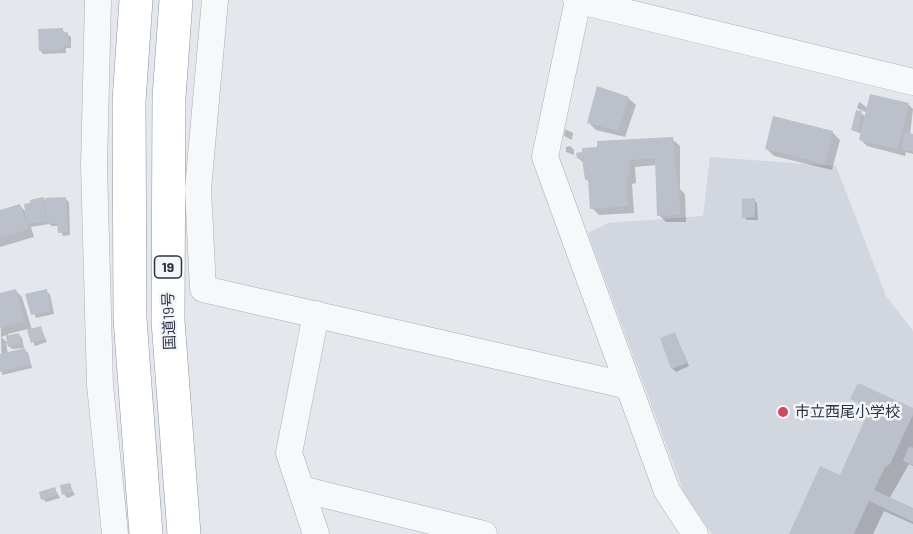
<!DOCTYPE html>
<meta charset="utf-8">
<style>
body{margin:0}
canvas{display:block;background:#e4e7ec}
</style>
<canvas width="913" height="534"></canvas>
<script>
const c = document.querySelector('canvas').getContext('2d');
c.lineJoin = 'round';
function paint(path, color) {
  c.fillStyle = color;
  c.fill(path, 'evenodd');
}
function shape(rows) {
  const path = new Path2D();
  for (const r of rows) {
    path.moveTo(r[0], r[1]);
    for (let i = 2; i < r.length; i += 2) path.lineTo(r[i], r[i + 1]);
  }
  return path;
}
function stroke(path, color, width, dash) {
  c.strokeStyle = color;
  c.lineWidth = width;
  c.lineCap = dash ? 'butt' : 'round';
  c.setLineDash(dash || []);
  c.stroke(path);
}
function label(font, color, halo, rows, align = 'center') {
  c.font = font + ' Barlow,"Noto Sans JP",sans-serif';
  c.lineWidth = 5;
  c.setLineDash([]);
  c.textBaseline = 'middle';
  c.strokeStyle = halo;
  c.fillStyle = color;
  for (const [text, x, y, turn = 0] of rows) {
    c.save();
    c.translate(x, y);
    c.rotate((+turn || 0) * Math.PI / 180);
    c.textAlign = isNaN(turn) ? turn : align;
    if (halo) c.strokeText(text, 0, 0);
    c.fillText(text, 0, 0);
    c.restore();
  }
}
paint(shape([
 [710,157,836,166,886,296,913,331,913,534,712,534,684,493,588,233,608,223,703,216]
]), '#d2d6de');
paint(shape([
 [62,30,71,37,71,48,66,48,66,53,43,54,40,50],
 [628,98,636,105,625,137,596,130,589,123],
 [859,102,868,108,909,105,913,109,910,135,913,135,913,154,906,152,905,156,867,146,860,139,861,134,852,129,861,113,866,117,867,113,857,108],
 [774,118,833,133,840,140,832,170,774,156,767,149],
 [565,129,573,133,572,140,564,136],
 [672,139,680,146,680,189,685,194,686,222,666,222,659,215,657,165,635,167,636,183,632,184,634,213,599,215,592,208,590,182,586,179,585,164,578,158],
 [570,146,574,150,574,155,566,152,566,147],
 [65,198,69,202,70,235,63,236,59,226,52,226,49,224,31,227,34,237,0,247,0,212,20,206,26,212,32,201],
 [754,200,757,203,758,220,747,220,744,217],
 [15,290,22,297,32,330,41,328,47,342,35,346,28,329,8,334,9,337,19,335,22,338,24,348,12,349,6,343,8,354,24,349,28,353,32,368,2,375,0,295],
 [7,335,9,344,1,337],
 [46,291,50,294,54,314,36,318,27,295],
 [675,334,689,366,676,372,672,368],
 [852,398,913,410,913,466,909,464,889,499,913,510,913,524,884,511,873,534,790,534,840,477,870,413],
 [69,484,75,495,67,498,64,494],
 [55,489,60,498,46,502,43,499]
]), '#0003');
paint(shape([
 [63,28,63,33,68,32,69,46,64,46,63,50,39,51,38,29],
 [597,86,629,97,618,131,587,123],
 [870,94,909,103,898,149,859,140],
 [856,110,862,111,857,132,851,130],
 [773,116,833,131,825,164,765,149],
 [905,132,913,134,913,152,901,149],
 [673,137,677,185,670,186,679,185,680,215,657,216,655,158,629,160,630,176,626,177,628,206,590,209,588,179,585,180,582,158,577,158,576,153,582,152,582,148,597,147,597,141],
 [44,197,46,221,27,224,24,204,30,203,30,200],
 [66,197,68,232,58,233,57,223,47,224,45,198],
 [755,198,755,217,742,218,742,199],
 [20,204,28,229,0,238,0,210],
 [16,289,25,321,0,328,0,293],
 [47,289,51,311,31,315,25,294],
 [41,326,45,339,31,343,27,330],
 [675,332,687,363,671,369,660,338],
 [19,333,21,344,8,347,6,336],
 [25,348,30,365,0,372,0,354],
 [858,383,913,408,913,415,890,464,885,467,874,490,913,508,913,522,869,501,854,534,789,534,820,466,840,475,870,408,850,399],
 [909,446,913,448,913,465,903,461],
 [70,483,73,492,62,495,60,485],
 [55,487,57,495,41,500,39,492]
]), '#bbc0ca');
const minor = shape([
 [98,0,94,166,100,385,115,534],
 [215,0,198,189,203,289,629,386],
 [576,0,913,82],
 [578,0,545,157,667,491,695,534],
 [316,314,289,453,316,534],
 [301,489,484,534]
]);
const highway = shape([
 [136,0,129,101,130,319,146,534],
 [176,0,169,97,168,321,184,534]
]);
stroke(minor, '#a9aeb7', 27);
stroke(highway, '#8b94a3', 34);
stroke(minor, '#f7f8fa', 26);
stroke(highway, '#fff', 33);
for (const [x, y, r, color] of [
 [783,412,6,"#d1495b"]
]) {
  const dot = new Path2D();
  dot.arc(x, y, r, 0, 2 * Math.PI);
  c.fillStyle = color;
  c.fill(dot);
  stroke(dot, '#f4f6f9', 2);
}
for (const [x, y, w] of [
 [168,267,27]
]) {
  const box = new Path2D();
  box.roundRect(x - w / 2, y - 11, w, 22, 4.5);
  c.fillStyle = '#f4f6f9';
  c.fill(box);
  stroke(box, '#2b3445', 1.5);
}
label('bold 14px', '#2b3445', null, [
 ["19",168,267]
]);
label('15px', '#2b3445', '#f4f6f9', [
 ["国道19号",169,321,-92]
]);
label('15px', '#2b3445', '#f4f6f9', [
 ["市立西尾小学校",795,412]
], 'left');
</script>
